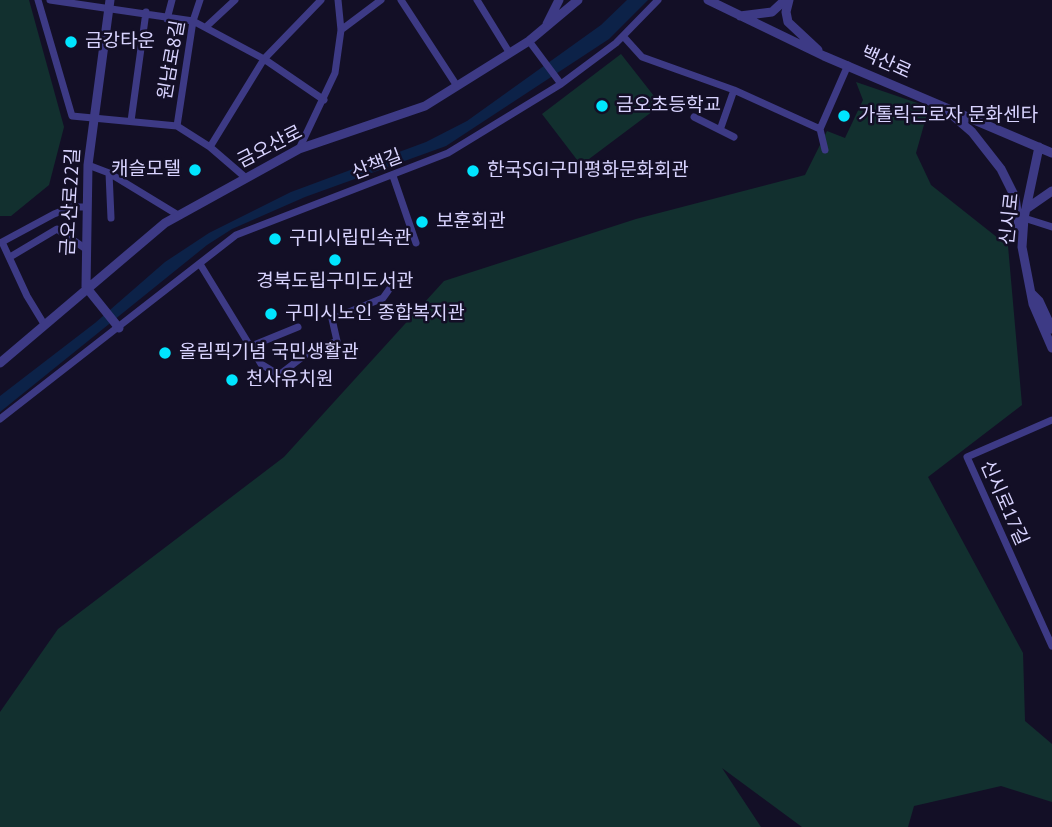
<!DOCTYPE html>
<meta charset="utf-8">
<style>
body{margin:0}
canvas{display:block;background:#130f26}
</style>
<canvas width="1052" height="827"></canvas>
<script>
const c = document.querySelector('canvas').getContext('2d');
c.lineJoin = 'round';
function paint(path, color) {
  c.fillStyle = color;
  c.fill(path, 'evenodd');
}
function shape(rows) {
  const path = new Path2D();
  for (const r of rows) {
    path.moveTo(r[0], r[1]);
    for (let i = 2; i < r.length; i += 2) path.lineTo(r[i], r[i + 1]);
  }
  return path;
}
function stroke(path, color, width, dash) {
  c.strokeStyle = color;
  c.lineWidth = width;
  c.lineCap = dash ? 'butt' : 'round';
  c.setLineDash(dash || []);
  c.stroke(path);
}
function label(font, color, halo, rows, align = 'center') {
  c.font = font + ' "PT Sans","Noto Sans KR",sans-serif';
  c.lineWidth = 5;
  c.setLineDash([]);
  c.textBaseline = 'middle';
  c.strokeStyle = halo;
  c.fillStyle = color;
  for (const [text, x, y, turn = 0] of rows) {
    c.save();
    c.translate(x, y);
    c.rotate((+turn || 0) * Math.PI / 180);
    c.textAlign = isNaN(turn) ? turn : align;
    if (halo) c.strokeText(text, 0, 0);
    c.fillText(text, 0, 0);
    c.restore();
  }
}
paint(shape([
 [0,0,29,0,64,127,49,185,11,216,0,216],
 [621,54,661,105,581,165,542,114],
 [856,82,929,107,916,153,931,185,1008,246,1022,405,928,477,1023,653,1025,721,1052,744,1052,802,1001,786,914,806,908,827,802,827,722,768,761,827,0,827,0,712,58,629,284,457,444,281,636,219,805,175,827,131,845,138,863,100]
]), '#12302f');
paint(shape([
 [627,0,648,0,609,39,446,146,305,197,232,229,207,245,0,412,0,396,95,323,165,262,209,233,291,192,426,142,467,121,601,25]
]), '#0c2248');
stroke(shape([
 [38,0,72,116,177,126,210,147,246,178],
 [50,0,193,21,264,59,324,100],
 [401,0,457,86],
 [477,0,509,52],
 [167,19,172,0],
 [207,26,235,0],
 [341,30,381,0],
 [623,36,642,57,734,90,820,129],
 [529,41,561,84],
 [694,117,734,137],
 [131,121,146,12],
 [177,126,193,21,200,0],
 [720,130,734,90],
 [210,147,264,59,321,0],
 [299,149,335,73,341,30,338,0],
 [825,150,820,129,848,65],
 [88,165,109,173,178,215],
 [109,173,111,218],
 [393,176,416,243],
 [1024,218,1052,227],
 [10,257,57,229,86,249],
 [200,264,261,364,279,375,309,352,337,341,332,319,383,298,393,284],
 [44,324,27,296,2,242,54,214,72,207,87,207],
 [249,347,298,327],
 [0,419,236,235,448,153,561,84,616,43,658,0],
 [1052,420,967,457,1052,646]
]), '#3d3a85', 7);
stroke(shape([
 [110,0,88,165,86,287,119,328],
 [708,0,824,56,1052,153],
 [789,0,786,12,788,22,818,50],
 [740,16,772,12,785,0],
 [547,24,559,0],
 [950,113,972,132,1001,169,1015,197,1019,226],
 [1039,147,1024,218,1022,247,1033,304,1052,348],
 [1026,209,1052,191],
 [1032,294,1039,301,1052,329],
 [0,363,165,223,299,149,425,106,529,41,578,0]
]), '#3d3a85', 9);
for (const [x, y, r, color] of [
 [71,42,7,"#00e5ff"],
 [602,106,7,"#00e5ff"],
 [844,116,7,"#00e5ff"],
 [195,170,7,"#00e5ff"],
 [473,171,7,"#00e5ff"],
 [422,222,7,"#00e5ff"],
 [275,239,7,"#00e5ff"],
 [335,260,7,"#00e5ff"],
 [271,314,7,"#00e5ff"],
 [165,353,7,"#00e5ff"],
 [232,380,7,"#00e5ff"]
]) {
  const dot = new Path2D();
  dot.arc(x, y, r, 0, 2 * Math.PI);
  c.fillStyle = color;
  c.fill(dot);
  stroke(dot, '#130f26', 2.5);
}
label('19px', '#d9d4ff', '#130f26', [
 ["금강타운",85,42],
 ["금오초등학교",616,106],
 ["가톨릭근로자 문화센타",858,116],
 ["캐슬모텔",181,170,"right"],
 ["한국SGI구미평화문화회관",487,171],
 ["보훈회관",436,222],
 ["구미시립민속관",289,239],
 ["경북도립구미도서관",335,282,"center"],
 ["구미시노인 종합복지관",285,314],
 ["올림픽기념 국민생활관",179,353],
 ["천사유치원",246,380]
], 'left');
label('19px', '#d9d4ff', '#130f26', [
 ["원남로8길",172,60,-80],
 ["백산로",886,63,24],
 ["금오산로",270,147,-27],
 ["산책길",377,165,-21],
 ["금오산로22길",71,202,-87],
 ["신시로",1010,219,-84],
 ["신시로17길",1004,503,66]
]);
</script>
